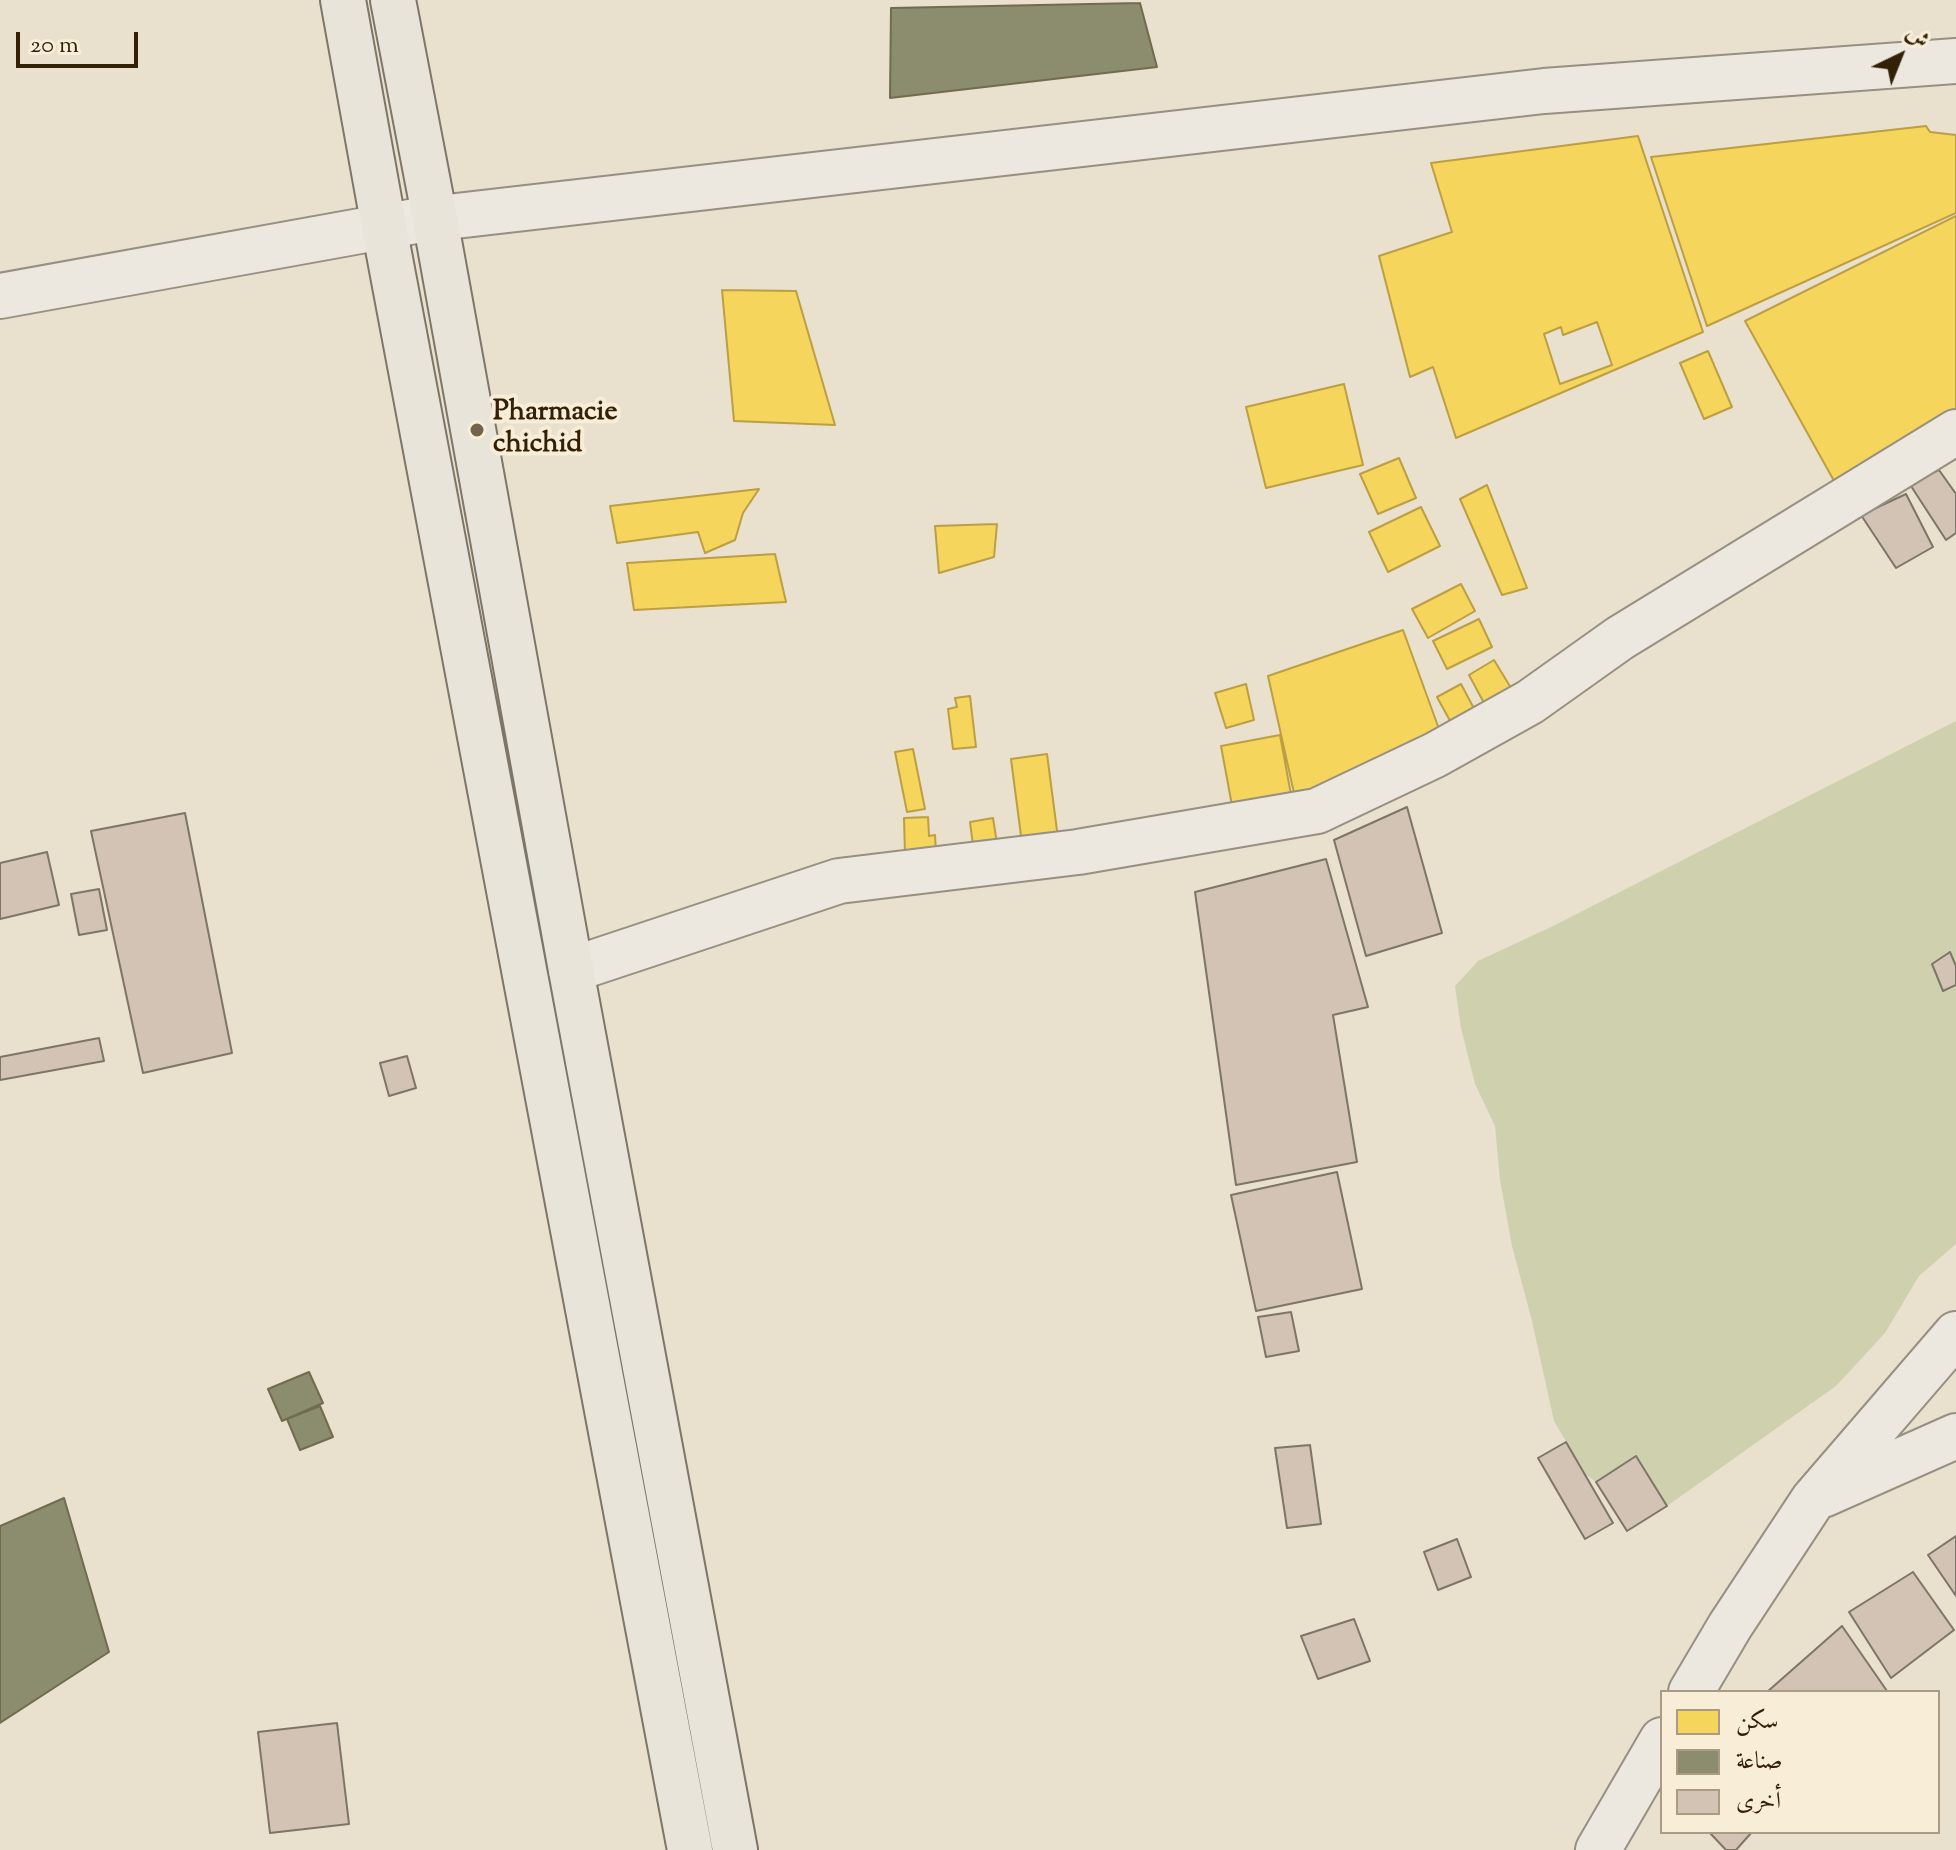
<!DOCTYPE html>
<meta charset="utf-8">
<style>
body{margin:0}
#map{position:relative;width:1956px;height:1850px;overflow:hidden;background:#e9e0cd;font-family:"Sorts Mill Goudy",Amiri,serif}
canvas{display:block}
.legend{position:absolute;left:1660px;top:1690px;width:280px;height:144px;box-sizing:border-box;background:#f8edd7;border:2px solid #a99b84;margin:0;padding:10px 14px;list-style:none;font-size:24px;color:#322107}
.legend li{display:flex;align-items:center;gap:16px;height:40px}
.legend b{width:40px;border:2px solid #a99b84}
.north{position:absolute;left:1860px;top:16px;width:80px;height:80px;-webkit-text-stroke:6px #f8edd7;paint-order:stroke;rotate:43deg;font-size:22px;font-weight:700;line-height:32px;text-align:center;color:#322107}
.north::after{content:'';display:block;margin:auto;width:28px;height:36px;background:#322107;clip-path:polygon(50% 0,100% 100%,50% 72%,0 100%)}
.scale{position:absolute;left:16px;top:32px;width:122px;height:36px;box-sizing:border-box;border:4px solid #322107;border-top:0;padding-left:10px;font-size:24px;line-height:28px;white-space:nowrap;color:#322107;-webkit-text-stroke:6px #f8edd7;paint-order:stroke}
</style>
<div id="map">
<canvas width="1956" height="1850"></canvas>
<ul class="legend">
<li><b style="height:22px;background:#f6d55c"></b>سكن</li>
<li><b style="height:22px;background:#8c8c6e"></b>صناعة</li>
<li><b style="height:22px;background:#d2c3b5"></b>أخرى</li>
</ul>
<div class="north">ش</div>
<div class="scale">20 m</div>
</div>
<script>
const c = document.querySelector('canvas').getContext('2d');
c.lineJoin = 'round';
function paint(path, color) {
  c.fillStyle = color;
  c.fill(path, 'evenodd');
}
function shape(rows) {
  const path = new Path2D();
  for (const r of rows) {
    path.moveTo(r[0], r[1]);
    for (let i = 2; i < r.length; i += 2) path.lineTo(r[i], r[i + 1]);
  }
  return path;
}
function stroke(path, color, width, dash) {
  c.strokeStyle = color;
  c.lineWidth = width;
  c.lineCap = dash ? 'butt' : 'round';
  c.setLineDash(dash || []);
  c.stroke(path);
}
function label(font, color, halo, rows, align = 'center') {
  c.font = font + ' "Sorts Mill Goudy",serif';
  c.lineWidth = 8;
  c.setLineDash([]);
  c.textBaseline = 'middle';
  c.strokeStyle = halo;
  c.fillStyle = color;
  for (const [text, x, y, turn = 0] of rows) {
    c.save();
    c.translate(x, y);
    c.rotate((+turn || 0) * Math.PI / 180);
    c.textAlign = isNaN(turn) ? turn : align;
    if (halo) c.strokeText(text, 0, 0);
    c.fillText(text, 0, 0);
    c.restore();
  }
}
paint(shape([
 [1956,721,1956,1244,1919,1276,1885,1333,1836,1386,1667,1506,1596,1482,1585,1474,1554,1421,1532,1321,1512,1246,1500,1180,1495,1126,1475,1084,1461,1028,1455,986,1478,961,1553,926]
]), '#cfd1ae');
const homes = shape([
 [1926,126,1930,132,1956,135,1956,213,1707,326,1651,157,1926,126],
 [1638,136,1703,332,1456,438,1433,367,1410,377,1379,256,1452,232,1431,163,1638,136],
 [1956,216,1956,421,1838,488,1745,321,1956,216],
 [722,290,796,291,835,425,734,421,722,290],
 [1597,322,1612,365,1560,384,1544,334,1561,327,1563,335,1597,322],
 [1708,351,1732,407,1704,419,1680,363,1708,351],
 [1344,384,1363,465,1266,488,1246,407,1344,384],
 [1399,458,1416,498,1378,514,1360,474,1399,458],
 [1487,485,1527,588,1502,595,1460,499,1487,485],
 [759,489,743,513,735,540,705,553,698,532,617,543,610,506,759,489],
 [1421,507,1440,546,1388,572,1369,532,1421,507],
 [997,524,994,557,939,573,935,526,997,524],
 [775,554,786,602,634,610,627,563,775,554],
 [1461,584,1475,611,1428,638,1412,609,1461,584],
 [1479,619,1492,647,1447,669,1433,641,1479,619],
 [1403,630,1439,729,1296,802,1268,676,1403,630],
 [1494,660,1511,688,1484,703,1469,675,1494,660],
 [1246,684,1254,720,1226,728,1215,693,1246,684],
 [1461,684,1480,720,1454,728,1437,697,1461,684],
 [970,696,976,747,953,749,948,709,957,707,955,698,970,696],
 [1280,735,1292,800,1233,811,1221,746,1280,735],
 [913,749,925,809,907,812,895,752,913,749],
 [1047,754,1059,846,1023,851,1011,759,1047,754],
 [928,817,929,836,935,835,936,853,905,854,904,818,928,817],
 [993,818,998,850,974,853,970,822,993,818]
]);
paint(homes, '#f6d55c');
stroke(homes, '#bb9f42', 2);
const industry = shape([
 [1140,3,1157,67,890,98,891,8,1140,3],
 [309,1372,323,1403,282,1421,268,1389,309,1372],
 [320,1406,333,1437,300,1450,287,1419,320,1406],
 [64,1498,109,1652,0,1723,0,1526,64,1498]
]);
paint(industry, '#8c8c6e');
stroke(industry, '#716c4f', 2);
const building = shape([
 [1939,470,1956,494,1956,533,1946,540,1909,483,1939,470],
 [1906,494,1933,547,1896,568,1861,515,1906,494],
 [1407,807,1442,933,1366,956,1334,840,1407,807],
 [185,813,232,1053,143,1073,91,831,185,813],
 [47,852,59,905,0,919,0,863,47,852],
 [1326,859,1368,1007,1333,1015,1357,1162,1236,1185,1195,892,1326,859],
 [99,889,107,930,79,935,71,894,99,889],
 [1950,952,1956,966,1956,985,1943,991,1932,964,1950,952],
 [99,1038,104,1061,0,1080,0,1057,99,1038],
 [407,1056,416,1088,389,1096,380,1063,407,1056],
 [1337,1172,1362,1289,1256,1311,1231,1195,1337,1172],
 [1291,1312,1299,1351,1266,1357,1258,1317,1291,1312],
 [1566,1442,1613,1523,1585,1539,1538,1458,1566,1442],
 [1310,1445,1321,1524,1287,1528,1275,1448,1310,1445],
 [1636,1456,1667,1506,1627,1531,1596,1482,1636,1456],
 [1956,1536,1956,1596,1928,1555,1956,1536],
 [1457,1539,1471,1577,1438,1590,1424,1552,1457,1539],
 [1913,1572,1954,1630,1891,1678,1849,1612,1913,1572],
 [1354,1619,1370,1661,1318,1679,1301,1636,1354,1619],
 [1842,1626,1887,1691,1767,1692,1842,1626],
 [337,1723,349,1824,270,1833,258,1732,337,1723],
 [1709,1832,1752,1832,1736,1850,1726,1850,1709,1832]
]);
paint(building, '#d2c3b5');
stroke(building, '#7d7568', 2);
const minor = shape([
 [0,296,421,220,1544,91,1956,61],
 [571,970,839,881,1078,852,1317,811,1435,755,1530,702,1620,638,1956,432],
 [1823,1495,1956,1436],
 [1691,1692,1730,1626,1813,1500,1956,1334],
 [1598,1850,1662,1740]
]);
const highway = shape([
 [343,0,384,227,690,1850],
 [393,0,435,219,571,970,735,1850]
]);
stroke(minor, '#979082', 48);
stroke(highway, '#7d7568', 48);
stroke(minor, '#ece8df', 44);
stroke(highway, '#e9e4da', 44);
for (const [x, y, r, color] of [
 [477,430,8,"#72644c"]
]) {
  const dot = new Path2D();
  dot.arc(x, y, r, 0, 2 * Math.PI);
  c.fillStyle = color;
  c.fill(dot);
  stroke(dot, '#f8edd7', 3);
}
label('bold 28px', '#322107', '#f8edd7', [
 ["Pharmacie",493,414],
 ["chichid",493,446]
], 'left');
</script>
